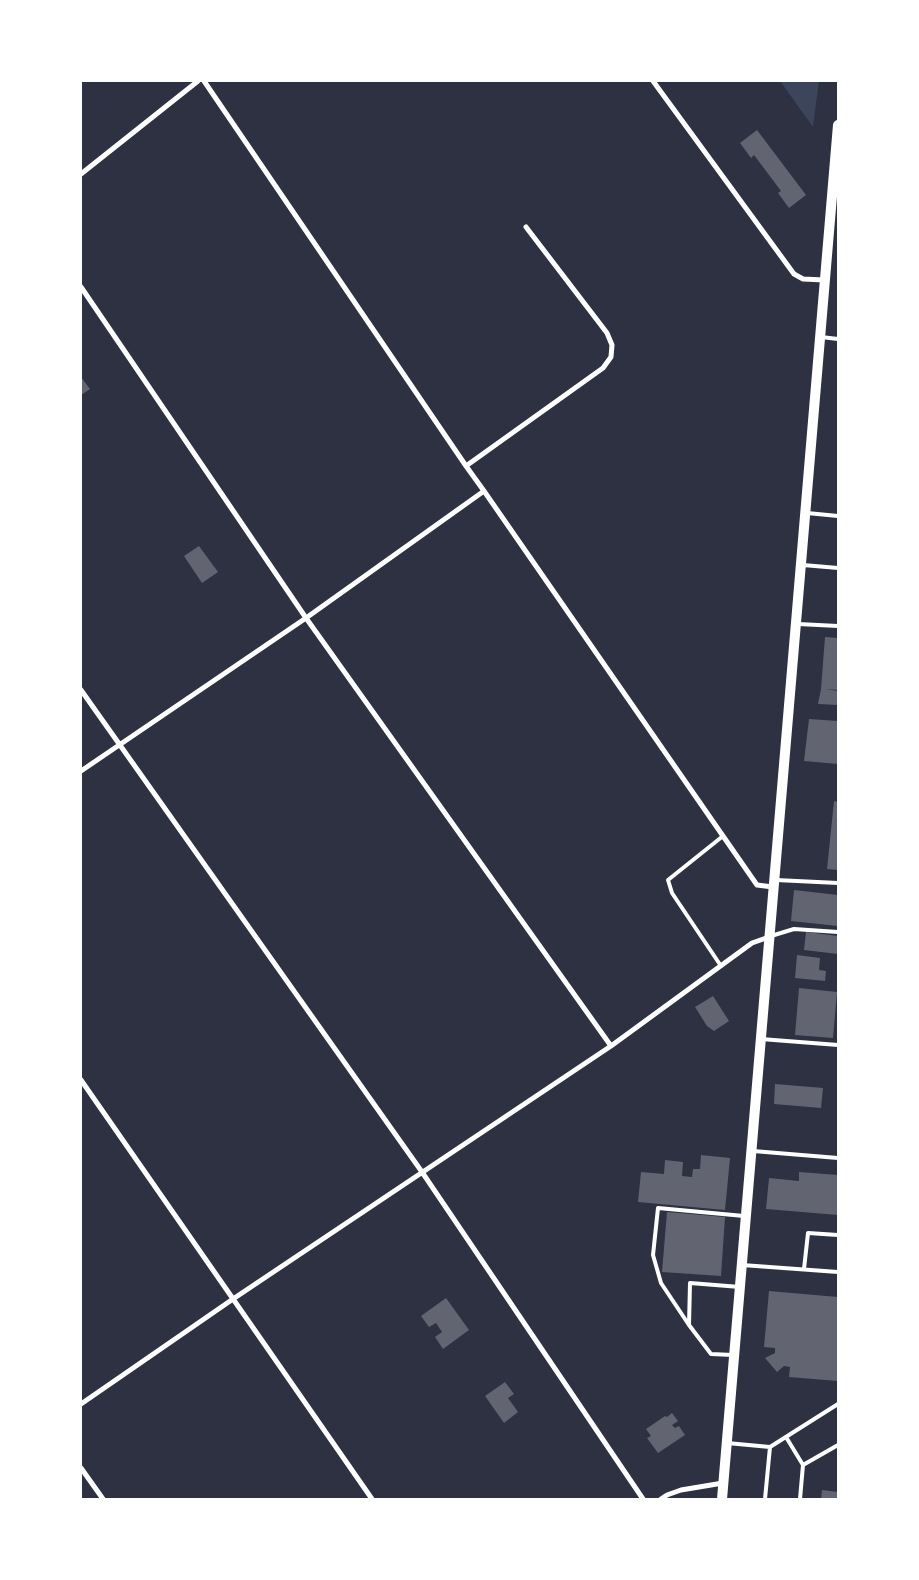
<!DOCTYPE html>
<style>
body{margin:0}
#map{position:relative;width:919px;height:1580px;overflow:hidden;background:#2d3142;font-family:"Open Sans",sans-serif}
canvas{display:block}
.frame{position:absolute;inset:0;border:82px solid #fff;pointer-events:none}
</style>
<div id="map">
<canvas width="919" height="1580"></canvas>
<div class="frame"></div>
</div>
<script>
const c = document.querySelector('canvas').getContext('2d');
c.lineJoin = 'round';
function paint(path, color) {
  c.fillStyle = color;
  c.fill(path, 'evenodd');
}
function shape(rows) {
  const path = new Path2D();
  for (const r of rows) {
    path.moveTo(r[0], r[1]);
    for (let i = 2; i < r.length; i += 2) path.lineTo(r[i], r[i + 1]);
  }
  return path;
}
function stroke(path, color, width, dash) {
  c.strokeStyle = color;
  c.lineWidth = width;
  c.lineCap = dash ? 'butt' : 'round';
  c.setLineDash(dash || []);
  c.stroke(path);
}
paint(shape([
 [780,81,819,81,813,127]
]), '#3c4559');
paint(shape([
 [757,130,806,195,789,208,778,193,781,191,754,155,751,158,740,143],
 [81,377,90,389,81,395],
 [199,546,218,572,202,583,184,556],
 [825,637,838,638,838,690,825,689,838,691,838,705,818,704,821,689],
 [809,719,838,721,838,764,804,761],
 [834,801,838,802,838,870,827,869],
 [794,890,838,895,838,926,791,921],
 [806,932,838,936,838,954,804,950],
 [797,955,820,958,819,970,826,971,825,981,795,978],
 [799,988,837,992,833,1038,795,1035],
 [713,996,729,1021,714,1031,707,1026,695,1007],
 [775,1084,823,1088,821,1108,774,1104],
 [701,1155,730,1158,725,1210,638,1202,641,1172,664,1174,665,1160,683,1162,682,1176,692,1177,693,1169,700,1169],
 [799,1172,838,1175,838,1215,766,1209,769,1178,799,1181],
 [667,1212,725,1217,721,1276,662,1272],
 [769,1291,838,1297,838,1381,789,1377,790,1367,784,1366,777,1372,765,1358,775,1353,775,1348,764,1347],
 [446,1298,469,1330,443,1349,435,1337,442,1332,436,1323,429,1327,421,1316],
 [505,1382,514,1394,508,1398,518,1412,504,1423,485,1396],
 [672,1413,678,1421,672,1425,675,1428,679,1426,685,1435,658,1453,647,1438,651,1436,646,1429,665,1416,667,1417],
 [822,1490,838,1492,838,1499,821,1499]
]), '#626471');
stroke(shape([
 [821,337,838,339],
 [807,513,838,516],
 [803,565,838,568],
 [798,624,838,626],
 [776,880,838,883],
 [771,936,794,929,838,932],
 [721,966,672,893,668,880,723,836],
 [761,1039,838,1045],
 [753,1151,838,1158],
 [742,1265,838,1272],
 [804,1269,808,1233,838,1235],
 [689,1325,661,1283,653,1255,658,1208,744,1216],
 [733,1355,711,1354,689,1325,690,1283,740,1287],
 [786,1437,803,1465,838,1445],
 [727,1443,770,1447,838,1404],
 [765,1499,770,1447],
 [800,1499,803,1465]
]), '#fff', 4);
stroke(shape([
 [204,81,466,466,484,491,723,836,757,885,773,887],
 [653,81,794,274,803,279,824,280],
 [81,174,198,81],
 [81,287,306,618,611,1046],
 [466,466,603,368,611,357,612,345,607,333,526,227],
 [81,690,422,1172,643,1499],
 [81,771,306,618,484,491],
 [81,1080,372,1499],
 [81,1404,233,1299,611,1046,752,943,769,937],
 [81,1468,103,1499],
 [661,1499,667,1495,681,1490,723,1483]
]), '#fff', 5);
stroke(shape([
 [722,1499,838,125]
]), '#fff', 10);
</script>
